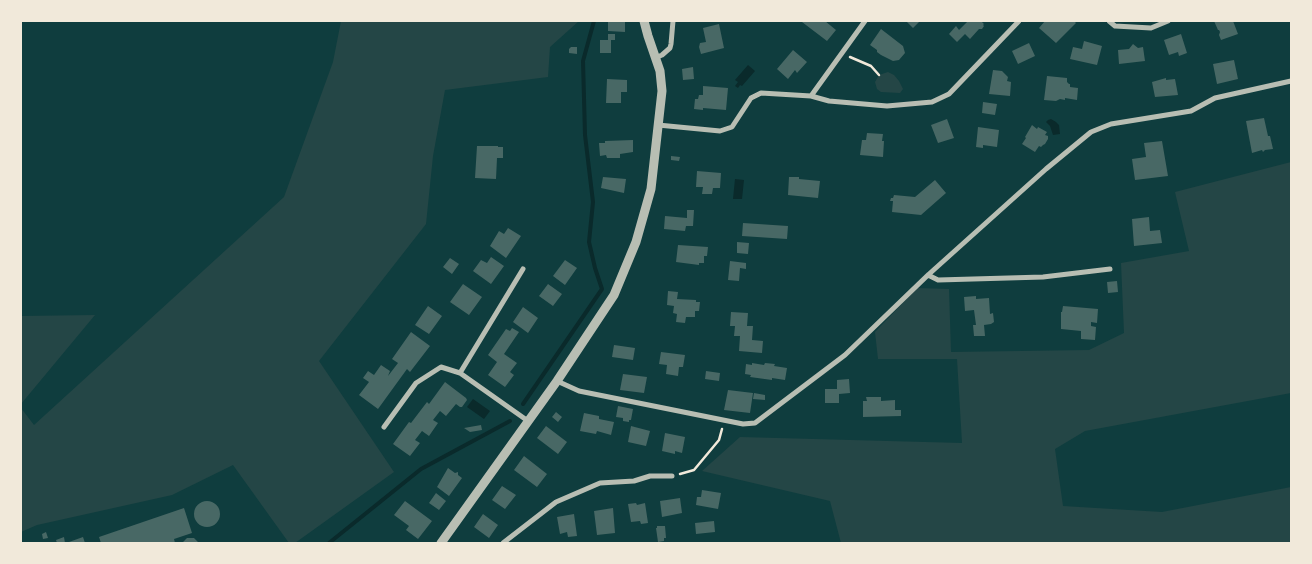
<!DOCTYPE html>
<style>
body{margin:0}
#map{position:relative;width:1312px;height:564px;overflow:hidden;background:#0f3d3e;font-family:"Public Sans",sans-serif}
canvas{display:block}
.frame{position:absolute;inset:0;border:22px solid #f1e9da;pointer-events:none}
</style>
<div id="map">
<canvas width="1312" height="564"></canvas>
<div class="frame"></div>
</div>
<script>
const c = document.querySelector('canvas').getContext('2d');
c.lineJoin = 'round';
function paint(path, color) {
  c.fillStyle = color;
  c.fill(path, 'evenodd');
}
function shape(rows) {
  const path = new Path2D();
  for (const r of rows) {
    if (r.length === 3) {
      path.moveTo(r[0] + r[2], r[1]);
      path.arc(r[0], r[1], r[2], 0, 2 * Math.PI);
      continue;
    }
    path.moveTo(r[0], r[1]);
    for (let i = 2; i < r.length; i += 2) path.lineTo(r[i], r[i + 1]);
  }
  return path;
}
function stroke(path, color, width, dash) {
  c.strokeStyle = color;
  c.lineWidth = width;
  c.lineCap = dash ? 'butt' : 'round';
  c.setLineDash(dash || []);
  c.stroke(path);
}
paint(shape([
 [341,21,579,21,550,47,548,77,445,90,433,156,426,224,319,361,394,472,295,543,289,543,233,465,172,495,37,525,21,532,21,408,34,425,284,197,333,62],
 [888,72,894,75,899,81,903,89,900,93,881,92,877,89,875,82,879,75],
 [1291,162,1291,393,1085,431,1055,449,1063,506,1162,512,1291,487,1291,543,841,543,830,501,702,471,740,437,962,443,957,359,878,359,875,332,917,288,949,289,951,352,1089,350,1124,333,1121,263,1189,251,1175,192],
 [95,315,21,404,21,316]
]), '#244646');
paint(shape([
 [748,65,755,71,742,86,740,85,738,88,735,86,738,82,735,80],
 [1051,119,1056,122,1059,125,1060,134,1053,135,1050,126,1046,122,1048,120],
 [735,179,744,180,742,199,733,199],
 [473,399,490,411,484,419,467,407]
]), '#0a2a2b');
stroke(shape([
 [523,404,602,289,595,268,589,242,593,202,585,135,583,61,594,21],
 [329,543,421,469,510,421]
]), '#0a2a2b', 4);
paint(shape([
 [608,21,625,21,625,32,608,31],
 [803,21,825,21,836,30,827,41,802,22],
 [906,21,920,21,913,28],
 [968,21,981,21,984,24,983,25,984,26,982,29,979,29,970,39,965,34,957,42,949,34,956,26,959,30],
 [1045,21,1074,21,1076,23,1056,43,1039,28],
 [1214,21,1233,21,1238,34,1221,40,1219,35,1220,32,1219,30,1218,30],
 [719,24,724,48,701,54,699,47,700,43,706,42,703,28],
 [881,29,903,46,905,53,899,60,893,61,881,55,877,52,877,50,870,45],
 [608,34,615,34,615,40,611,40,611,53,600,53,600,40,608,40],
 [1181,34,1187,53,1179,56,1178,52,1169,55,1164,40],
 [1084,41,1102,46,1097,65,1070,59,1073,47,1082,49],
 [1029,43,1035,56,1018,64,1012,51],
 [1133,44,1138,48,1143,47,1145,61,1119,64,1118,50,1129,49],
 [571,47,577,47,577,54,569,53,569,49],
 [793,50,807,62,797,73,795,70,788,79,777,69],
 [1234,60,1238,79,1217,84,1213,64],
 [693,67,694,79,683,80,682,69],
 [993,70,1002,71,1008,77,1007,81,1011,82,1010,96,989,94],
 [1047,76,1067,78,1067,82,1069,84,1070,84,1070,87,1078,88,1077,100,1065,98,1065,100,1060,99,1056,101,1044,100],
 [1166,78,1166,80,1175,79,1178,95,1155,97,1152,82],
 [607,79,627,80,627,92,621,92,621,103,606,103],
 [703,86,728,88,726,110,703,108,703,110,694,109,695,99,698,99,699,95,703,95],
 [983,102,997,104,995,115,982,113],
 [1264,118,1268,136,1270,136,1273,149,1265,150,1263,152,1262,150,1252,153,1246,121],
 [947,119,954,138,938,143,931,125],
 [1032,125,1037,129,1038,127,1047,132,1045,135,1048,136,1048,139,1045,144,1043,145,1041,147,1039,146,1035,152,1022,144,1026,138,1025,137],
 [978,127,999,130,997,147,983,145,983,148,976,147],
 [867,133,883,134,882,141,884,141,883,157,860,155,862,140,866,140],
 [633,140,633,152,620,154,620,158,607,158,606,155,600,156,599,143,605,143,605,141],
 [1162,141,1168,176,1135,180,1132,159,1146,157,1144,143],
 [477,146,498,146,498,147,503,147,503,158,497,158,496,179,475,178],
 [671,156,680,157,679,161,671,160],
 [697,171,721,173,720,188,713,188,712,194,702,194,703,187,696,187],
 [603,177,626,179,624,193,601,188],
 [789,177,799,177,799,179,820,181,818,198,788,195],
 [935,180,946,193,921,215,892,212,893,201,890,201,891,198,893,198,894,195,915,197],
 [687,210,694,210,693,226,686,226,685,231,664,229,665,216,687,218],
 [1149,217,1150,231,1160,230,1162,243,1134,246,1132,219],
 [743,223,788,226,787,239,742,236],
 [508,228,521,236,506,258,490,246,499,231,504,234],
 [737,242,749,243,748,254,737,253],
 [678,245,708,247,707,256,704,256,704,263,699,263,699,265,676,262],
 [491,257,504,266,491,284,473,271,481,260,487,263],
 [450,258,459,264,452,274,443,267],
 [565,260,577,268,565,285,553,276],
 [730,261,746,263,746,269,740,268,739,281,728,280],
 [1117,281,1118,292,1108,293,1107,282],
 [463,284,482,297,469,315,450,302],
 [548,284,562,294,553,306,539,296],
 [668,291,678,292,677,299,696,300,696,302,700,302,699,311,695,311,695,317,686,317,685,323,676,322,677,314,673,313,674,306,667,305],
 [976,296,976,299,989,298,990,314,993,313,994,322,991,324,984,325,985,336,974,336,973,325,976,325,974,310,965,311,964,297],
 [428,306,442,316,429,334,415,325],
 [1063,306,1098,309,1097,323,1091,322,1091,326,1096,327,1095,340,1081,339,1081,331,1061,329,1061,312,1062,312],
 [523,307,538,318,528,333,513,322],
 [731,312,748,313,747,326,753,326,752,340,763,341,762,353,739,351,740,336,734,336,735,326,730,326],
 [512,328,519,332,504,354,517,363,510,372,514,375,505,387,488,375,497,362,488,355,506,329,510,331],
 [411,332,430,346,410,372,407,369,378,409,359,395,369,382,363,378,368,371,374,375,381,365,390,371,388,376,398,363,392,359],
 [614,345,635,348,633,360,612,357],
 [661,352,685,355,683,367,679,367,678,376,666,374,667,365,659,364],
 [752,363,764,365,765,363,775,364,774,366,787,368,785,380,772,378,772,380,750,377,751,375,745,374,746,364,752,365],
 [706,371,720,373,719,381,705,379],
 [623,374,647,377,644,393,620,390],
 [849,379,850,393,839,394,839,403,825,403,825,389,837,389,837,380],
 [445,382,466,398,467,400,462,407,460,407,456,404,446,416,440,411,433,420,438,423,429,436,422,431,415,440,420,443,410,456,393,444,409,422,411,423,427,402,429,404],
 [728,390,753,393,750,413,724,410],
 [754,393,765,395,765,400,753,399],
 [866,397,881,397,881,401,895,400,895,410,901,410,901,416,863,417,863,401,867,401],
 [618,406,633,409,631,420,629,420,629,422,623,421,623,418,616,417],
 [556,412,562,417,558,422,552,417],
 [584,413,599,416,599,419,614,422,611,435,597,431,596,434,580,431],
 [481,425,482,430,470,432,464,428],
 [546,426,567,442,558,454,537,438],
 [631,426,650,431,646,446,628,442],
 [665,433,685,437,682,453,675,451,675,454,662,451],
 [524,456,547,474,537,487,514,470],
 [448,468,455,473,458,472,458,475,462,478,449,496,437,487],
 [502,486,516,495,505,509,492,500],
 [702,490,721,493,718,509,696,505,697,497,701,497],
 [436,493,446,501,439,510,429,503],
 [680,498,682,513,662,517,660,501],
 [405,501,432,521,418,539,406,530,409,526,394,515],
 [207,514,13],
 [636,503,637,505,645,503,648,523,641,524,640,521,631,522,628,504],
 [184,508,192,533,174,539,175,543,101,543,99,537],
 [613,508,615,533,597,535,594,511],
 [483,514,498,525,489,538,474,527],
 [574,514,577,536,568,537,567,532,560,534,557,517],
 [714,521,715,532,696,534,695,523],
 [657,526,665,526,666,538,664,538,664,541,658,542,656,528,657,528],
 [46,532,48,538,43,539,42,534],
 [64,537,65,543,57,543,56,540],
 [83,537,85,543,69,543,69,542],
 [187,538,194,538,199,543,182,543]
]), '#486865');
stroke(shape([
 [850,57,871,66,879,75],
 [680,474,694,470,719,440,722,429]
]), '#f1e9da', 2.5);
stroke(shape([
 [1109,21,1115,26,1151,28,1168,21],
 [655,58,662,55,670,48,671,44,673,21],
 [811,96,829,101,887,106,932,102,949,94,1019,21],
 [658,125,720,131,732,127,751,98,761,93,811,96,865,21],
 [928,275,938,280,1043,277,1110,269],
 [460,373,523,269],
 [557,381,579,391,743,424,755,423,845,355,928,275,1046,169,1091,132,1111,124,1191,111,1215,98,1291,81],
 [384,427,416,383,441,367,460,373,528,421],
 [503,543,556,502,600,483,634,481,650,476,672,476]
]), '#b8beb3', 5);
stroke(shape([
 [441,543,557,381,614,295,636,242,651,189,662,91,660,71,648,36,644,21]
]), '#b8beb3', 9);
</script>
